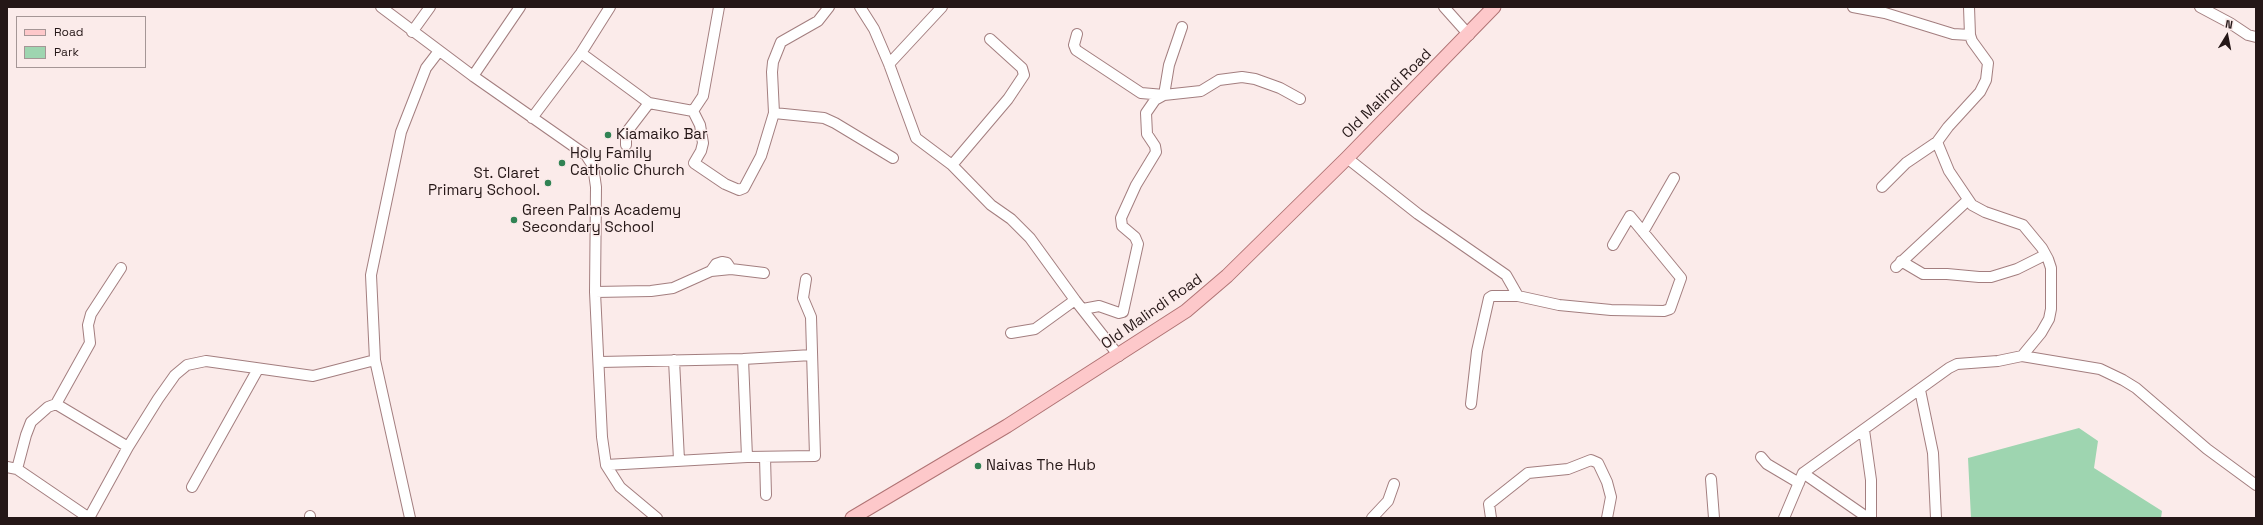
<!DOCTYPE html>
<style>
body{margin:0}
#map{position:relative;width:2263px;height:525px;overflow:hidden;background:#fbebea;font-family:"Space Grotesk",sans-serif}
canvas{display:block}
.frame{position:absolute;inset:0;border:8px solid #251717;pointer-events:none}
.legend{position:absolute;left:16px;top:16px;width:130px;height:52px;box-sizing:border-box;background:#fbebea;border:1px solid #a59696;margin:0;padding:5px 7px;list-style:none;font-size:12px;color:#251717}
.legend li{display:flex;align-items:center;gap:8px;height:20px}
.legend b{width:20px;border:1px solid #a59696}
.north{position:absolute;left:2207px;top:16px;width:40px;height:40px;-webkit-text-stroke:3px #fbebea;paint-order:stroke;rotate:10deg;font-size:11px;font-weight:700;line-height:16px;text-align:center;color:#251717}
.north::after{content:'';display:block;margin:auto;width:14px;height:18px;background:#251717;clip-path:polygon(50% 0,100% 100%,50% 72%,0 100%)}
</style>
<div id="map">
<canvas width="2263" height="525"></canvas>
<div class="frame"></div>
<ul class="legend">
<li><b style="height:5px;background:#fdc8ca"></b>Road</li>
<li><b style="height:11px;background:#9ed5b0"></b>Park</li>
</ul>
<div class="north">N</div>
</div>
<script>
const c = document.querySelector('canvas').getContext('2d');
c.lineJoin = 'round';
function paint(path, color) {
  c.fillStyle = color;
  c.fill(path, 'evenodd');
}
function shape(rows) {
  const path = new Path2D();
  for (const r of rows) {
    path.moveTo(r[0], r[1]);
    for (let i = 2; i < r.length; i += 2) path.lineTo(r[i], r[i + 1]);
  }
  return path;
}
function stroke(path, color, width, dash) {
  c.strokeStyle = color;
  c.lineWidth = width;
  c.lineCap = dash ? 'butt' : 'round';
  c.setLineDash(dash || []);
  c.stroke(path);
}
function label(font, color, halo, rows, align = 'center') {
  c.font = font + ' "Space Grotesk",sans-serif';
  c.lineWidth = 3;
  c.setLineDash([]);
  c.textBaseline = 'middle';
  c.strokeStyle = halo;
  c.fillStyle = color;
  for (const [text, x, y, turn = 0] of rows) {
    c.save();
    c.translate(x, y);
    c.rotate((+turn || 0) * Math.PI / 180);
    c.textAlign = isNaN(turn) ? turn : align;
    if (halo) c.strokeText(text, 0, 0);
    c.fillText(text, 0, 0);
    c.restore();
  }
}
paint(shape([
 [2079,428,2098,441,2094,468,2162,511,2161,518,1971,518,1968,458]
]), '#9ed5b0');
const minor = shape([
 [381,7,473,76,586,155,593,166,596,187,595,292,602,437,606,465,620,487,657,518],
 [860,7,874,29,889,64,916,138,952,165,991,205,1011,219,1030,238,1075,300],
 [1444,7,1469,35],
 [1853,7,1885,13,1953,34,1970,35],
 [1969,7,1970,35,1972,41,1988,63,1986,80,1980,92,1948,127,1937,142,1949,171,1972,205,1985,212,2023,225,2042,248,2048,259,2051,268,2051,309,2049,319,2041,333,2022,356],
 [2200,7,2230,23,2248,35,2256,37],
 [412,32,430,7],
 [1077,34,1074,45,1076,50,1141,93,1164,95,1201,91,1219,80,1242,77,1255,79,1280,88,1300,99],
 [581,53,649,103,693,111,700,125,703,143,701,151,694,163,725,184,739,190,744,188,761,156,774,113,824,118,835,123,893,158],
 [889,64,942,7],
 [473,76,520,7],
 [693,111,703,96,719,7],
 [774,113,772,72,773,62,781,42,818,21,829,7],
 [532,118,581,53,610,7],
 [626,145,626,133,649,103],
 [1347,158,1418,214,1506,275,1518,296,1559,305,1611,310,1664,311,1670,309,1681,278,1630,216,1613,245],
 [952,165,1008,99,1024,75,1022,68,990,39],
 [1882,187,1906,163,1937,142],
 [1643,232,1674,178],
 [1901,261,1923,274,1947,274,1979,277,1991,277,2017,269,2045,255],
 [1896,267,1968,200],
 [121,268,91,314,88,325,90,343,56,404,128,447],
 [711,271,716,264,722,262,727,263,731,269],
 [595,292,651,291,673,288,711,271,731,269,764,273],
 [1083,309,1099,306,1119,313,1123,312,1138,244,1135,237,1122,226,1121,218,1136,185,1156,152,1155,146,1147,134,1146,113,1155,100,1164,95,1169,65,1182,27],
 [1011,333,1035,329,1075,300,1119,356],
 [743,359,747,457],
 [674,360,679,460],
 [600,362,743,359,812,355],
 [1920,390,1933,453,1936,518],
 [56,404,48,407,31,422,26,435,17,469,89,518],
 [1471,404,1477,351,1489,298,1492,296,1518,296],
 [1864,430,1871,480,1871,518],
 [765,457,766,495],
 [1761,457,1767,464,1799,483],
 [606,465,747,457,815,456,811,317,803,298,806,279],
 [7,467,17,469],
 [1803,473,1868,518],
 [1711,479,1714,518],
 [192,487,258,369],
 [89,518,128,447,158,399,175,375,187,365,206,361,313,376,375,360],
 [310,518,310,516],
 [410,518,375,360,371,275,401,132,426,68,439,51],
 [1372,518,1388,501,1394,484],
 [1491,518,1489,504,1528,473,1568,469,1591,460,1598,463,1607,482,1611,497,1607,518],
 [1784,518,1803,473,1949,368,1957,364,1998,361,2022,356,2100,369,2123,380,2136,388,2207,449,2256,485]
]);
const major = shape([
 [852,518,1007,426,1186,311,1227,276,1347,158,1494,7]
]);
stroke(minor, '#a37e7f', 12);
stroke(major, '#b07374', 15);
stroke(minor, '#fff', 10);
stroke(major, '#fdc8ca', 13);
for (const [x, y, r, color] of [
 [608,135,4,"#318354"],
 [562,163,4,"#318354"],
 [548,183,4,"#318354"],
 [514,220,4,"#318354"],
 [978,466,4,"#318354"]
]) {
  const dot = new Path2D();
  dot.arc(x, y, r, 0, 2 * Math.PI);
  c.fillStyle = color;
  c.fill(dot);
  stroke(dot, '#fbebea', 1.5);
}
label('15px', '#251717', '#fbebea', [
 ["Old Malindi Road",1387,94,-45],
 ["Old Malindi Road",1152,312,-35]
]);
label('15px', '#251717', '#fbebea', [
 ["Kiamaiko Bar",616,135],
 ["Holy Family",570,154],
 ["Catholic Church",570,171],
 ["St. Claret",540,174,"right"],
 ["Primary School.",540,191,"right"],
 ["Green Palms Academy",522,211],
 ["Secondary School",522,228],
 ["Naivas The Hub",986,466]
], 'left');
</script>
